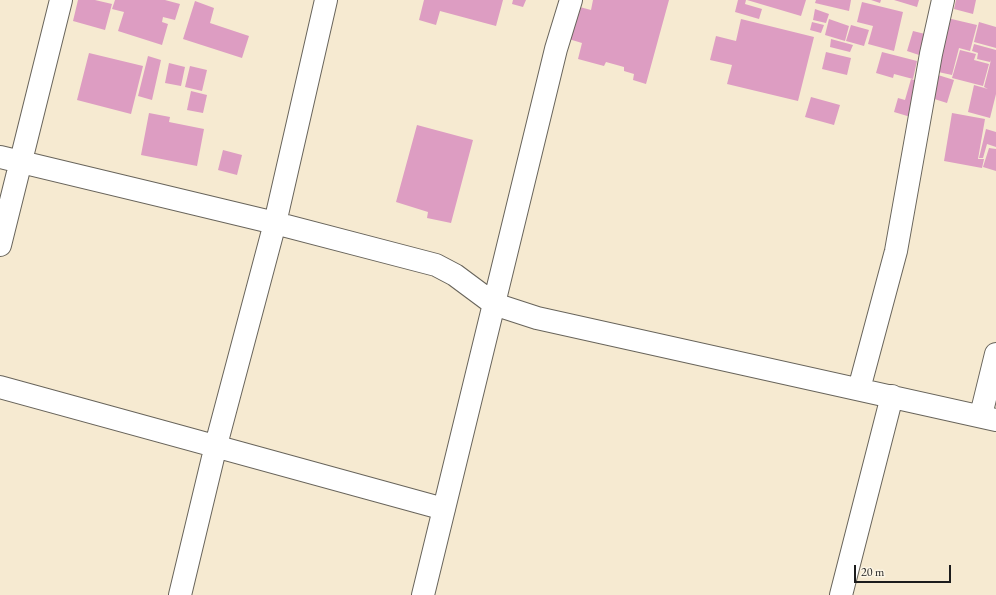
<!DOCTYPE html>
<style>
body{margin:0}
#map{position:relative;width:996px;height:595px;overflow:hidden;background:#f6ead1;font-family:"EB Garamond",serif}
canvas{display:block}
.scale{position:absolute;left:854px;top:565px;width:97px;height:18px;box-sizing:border-box;border:2px solid #1c1c1c;border-top:0;padding-left:5px;font-size:12px;line-height:14px;white-space:nowrap;color:#1c1c1c;-webkit-text-stroke:3px #fcf5e5;paint-order:stroke}
</style>
<div id="map">
<canvas width="996" height="595"></canvas>
<div class="scale">20 m</div>
</div>
<script>
const c = document.querySelector('canvas').getContext('2d');
c.lineJoin = 'round';
function paint(path, color) {
  c.fillStyle = color;
  c.fill(path, 'evenodd');
}
function shape(rows) {
  const path = new Path2D();
  for (const r of rows) {
    path.moveTo(r[0], r[1]);
    for (let i = 2; i < r.length; i += 2) path.lineTo(r[i], r[i + 1]);
  }
  return path;
}
function stroke(path, color, width, dash) {
  c.strokeStyle = color;
  c.lineWidth = width;
  c.lineCap = dash ? 'butt' : 'round';
  c.setLineDash(dash || []);
  c.stroke(path);
}
paint(shape([
 [78,0,95,0,112,4,105,30,73,21],
 [115,0,165,0,180,4,175,20,163,17,162,22,168,24,162,45,118,31,124,12,112,9],
 [424,0,503,0,496,26,440,11,436,25,419,20],
 [513,0,526,0,523,7,512,4],
 [593,0,669,0,646,84,633,80,634,74,624,71,624,67,606,62,604,66,578,59,582,43,562,37,576,6,591,10],
 [738,0,746,0,745,4,762,9,759,19,735,12],
 [747,0,806,0,801,16],
 [816,0,851,0,849,11,815,3],
 [871,0,881,0,880,3],
 [894,0,919,0,917,7],
 [956,0,976,0,973,14,954,9],
 [195,1,214,8,210,23,249,36,242,58,183,39],
 [862,2,903,12,894,51,868,44,873,26,857,22],
 [815,9,829,14,826,23,813,20],
 [943,17,977,25,970,51,959,48,952,75,929,70],
 [741,19,814,37,798,101,727,84,732,65,710,60,716,36,736,41],
 [829,19,849,26,845,41,825,35],
 [812,22,824,25,821,33,810,30],
 [979,22,996,27,996,48,974,42],
 [851,25,869,30,864,46,846,41],
 [913,31,925,34,919,55,907,51],
 [831,39,853,45,850,52,830,47],
 [974,44,996,50,996,94,990,118,968,112,974,85,988,89,984,87,991,60,990,62,977,59,978,53,972,51],
 [960,50,976,54,974,60,989,64,983,86,952,78],
 [826,52,851,58,847,75,822,69],
 [882,52,917,61,913,79,894,74,893,78,876,73],
 [89,53,143,66,131,114,77,100],
 [148,56,161,60,152,100,138,96],
 [169,63,185,67,181,86,165,83],
 [190,66,207,70,202,91,185,87],
 [938,75,954,80,947,103,928,97],
 [911,79,924,83,914,118,894,112,898,98,905,100],
 [191,91,207,95,203,113,187,110],
 [811,97,840,105,834,125,805,117],
 [149,113,170,117,169,122,204,129,197,166,141,155],
 [952,113,985,119,978,159,984,159,982,168,944,161],
 [417,125,473,140,451,223,427,218,428,212,396,202],
 [986,129,996,132,996,147,987,144,983,158,979,158],
 [989,148,996,149,996,171,983,167],
 [223,150,242,155,237,175,218,170]
]), '#dd9dc2');
const street = shape([
 [0,157,275,223,436,265,455,275,494,304,537,318,996,420],
 [0,245,61,0],
 [0,387,444,509],
 [859,389,896,251,931,54,943,0],
 [981,415,996,354],
 [180,595,216,445,275,223,326,0],
 [423,595,556,49,571,0],
 [841,595,892,396]
]);
stroke(street, '#68645b', 24);
stroke(street, '#fff', 22);
</script>
